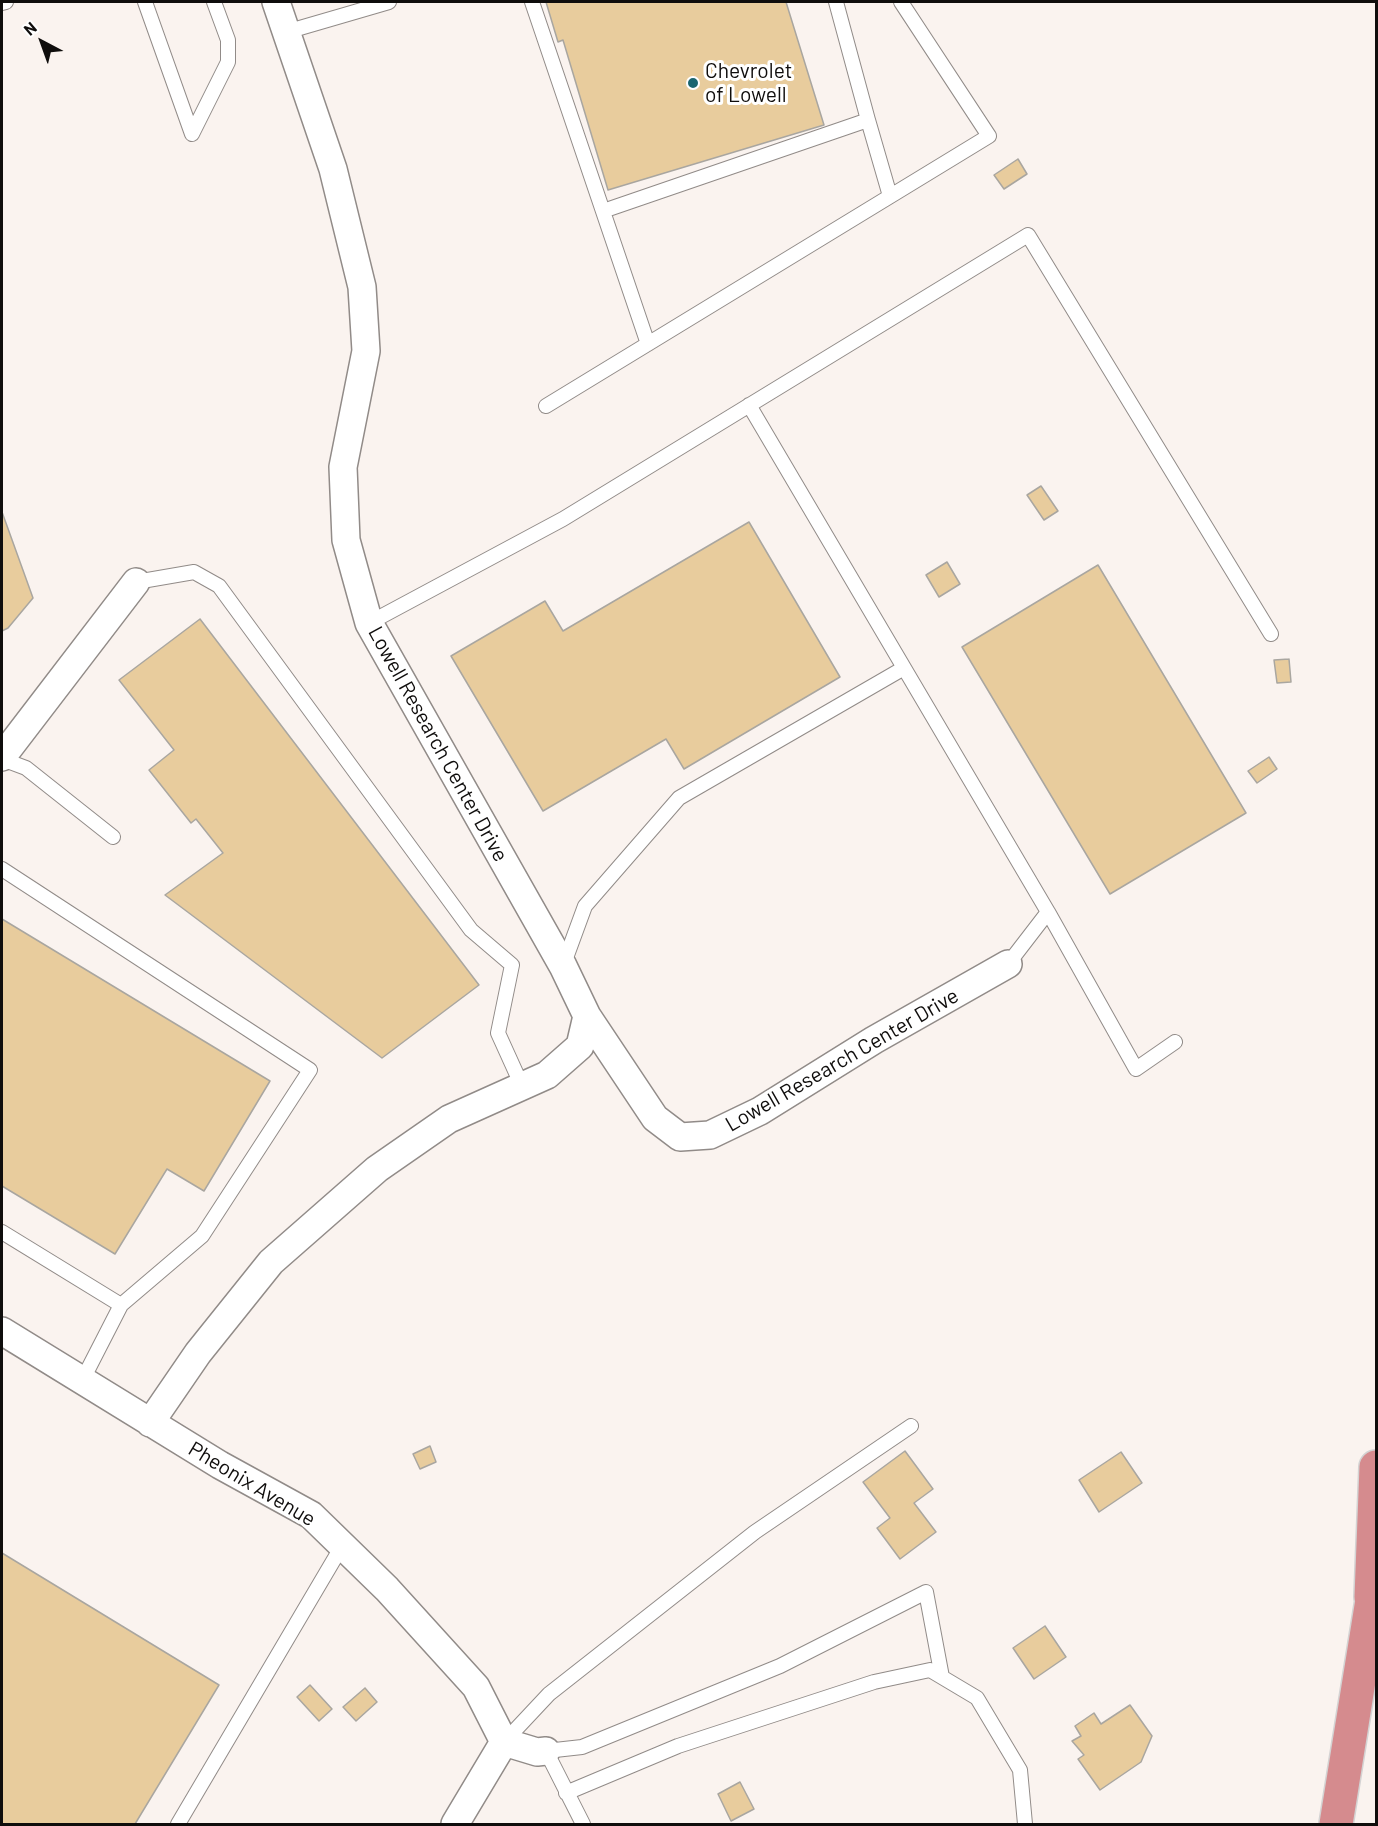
<!DOCTYPE html>
<style>
body{margin:0}
#map{position:relative;width:1378px;height:1826px;overflow:hidden;background:#faf3ef;font-family:Barlow,sans-serif}
canvas{display:block}
.frame{position:absolute;inset:0;border:3px solid #0f0d0c;pointer-events:none}
.north{position:absolute;left:12px;top:12px;width:60px;height:60px;-webkit-text-stroke:4px #fff;paint-order:stroke;rotate:319deg;font-size:16px;font-weight:700;line-height:24px;text-align:center;color:#0f0d0c}
.north::after{content:'';display:block;margin:auto;width:21px;height:27px;background:#0f0d0c;clip-path:polygon(50% 0,100% 100%,50% 72%,0 100%)}
</style>
<div id="map">
<canvas width="1378" height="1826"></canvas>
<div class="frame"></div>
<div class="north">N</div>
</div>
<script>
const c = document.querySelector('canvas').getContext('2d');
c.lineJoin = 'round';
function paint(path, color) {
  c.fillStyle = color;
  c.fill(path, 'evenodd');
}
function shape(rows) {
  const path = new Path2D();
  for (const r of rows) {
    path.moveTo(r[0], r[1]);
    for (let i = 2; i < r.length; i += 2) path.lineTo(r[i], r[i + 1]);
  }
  return path;
}
function stroke(path, color, width, dash) {
  c.strokeStyle = color;
  c.lineWidth = width;
  c.lineCap = dash ? 'butt' : 'round';
  c.setLineDash(dash || []);
  c.stroke(path);
}
function label(font, color, halo, rows, align = 'center') {
  c.font = font + ' Barlow,sans-serif';
  c.lineWidth = 6;
  c.setLineDash([]);
  c.textBaseline = 'middle';
  c.strokeStyle = halo;
  c.fillStyle = color;
  for (const [text, x, y, turn = 0] of rows) {
    c.save();
    c.translate(x, y);
    c.rotate((+turn || 0) * Math.PI / 180);
    c.textAlign = isNaN(turn) ? turn : align;
    if (halo) c.strokeText(text, 0, 0);
    c.fillText(text, 0, 0);
    c.restore();
  }
}
const building = shape([
 [546,2,786,2,824,125,608,190,563,40,558,42,546,2],
 [1018,159,1027,174,1004,189,994,175,1018,159],
 [1041,486,1058,511,1044,520,1027,495,1041,486],
 [2,512,33,598,8,628,2,631,2,512],
 [749,522,840,677,684,769,666,739,543,811,451,656,545,601,563,631,749,522],
 [947,562,960,584,939,597,926,575,947,562],
 [1098,565,1246,813,1110,894,962,647,1098,565],
 [200,619,479,985,382,1058,165,895,223,853,196,819,191,823,149,770,174,750,119,680,200,619],
 [1289,659,1291,682,1277,683,1274,660,1289,659],
 [1269,757,1277,769,1257,783,1248,771,1269,757],
 [2,919,270,1081,204,1191,167,1169,115,1254,2,1186,2,919],
 [430,1446,436,1462,420,1469,413,1454,430,1446],
 [905,1451,933,1489,914,1503,936,1532,900,1559,877,1528,890,1518,863,1482,905,1451],
 [1121,1452,1142,1483,1099,1512,1079,1480,1121,1452],
 [2,1553,219,1685,135,1824,2,1824,2,1553],
 [1045,1626,1066,1657,1034,1679,1013,1648,1045,1626],
 [310,1685,332,1709,319,1721,297,1697,310,1685],
 [365,1688,377,1702,356,1721,343,1707,365,1688],
 [1130,1705,1152,1736,1141,1762,1100,1790,1078,1759,1084,1755,1072,1741,1081,1736,1075,1726,1094,1713,1101,1724,1130,1705],
 [740,1782,754,1809,731,1821,718,1794,740,1782]
]);
paint(building, '#e8cc9d');
stroke(building, '#a9a6a0', 1.5);
const service = shape([
 [145,2,192,134],
 [532,2,648,344],
 [2,3,6,2],
 [286,32,389,2],
 [868,120,890,196],
 [192,134,228,62,228,40,214,2],
 [603,211,868,120,836,2],
 [749,405,1048,912,1008,964],
 [546,406,989,136,901,2],
 [136,582,194,572,219,586,471,930,512,965,498,1033,522,1086],
 [369,623,563,519,1028,235,1271,634],
 [2,759,26,768,113,837],
 [2,869,310,1070,202,1236,121,1305],
 [1048,912,1136,1069,1175,1042],
 [563,966,585,906,679,798,904,668],
 [2,1232,121,1305,82,1381],
 [504,1742,549,1694,755,1532,911,1426],
 [566,1793,678,1746,874,1682,930,1670,977,1698,1020,1770,1025,1824],
 [178,1824,342,1546],
 [583,1824,546,1751,582,1747,780,1666,926,1592,942,1677]
]);
const minor = shape([
 [276,2,333,169,362,287,366,351,343,467,346,540,369,623,563,966,587,1016,655,1118,680,1137,710,1135,760,1111,874,1040,1008,964],
 [2,757,136,582],
 [2,1331,220,1465,311,1515,387,1589,476,1687,504,1742],
 [150,1423,198,1353,271,1262,377,1169,449,1119,547,1075,580,1046,587,1016],
 [504,1742,537,1752,546,1751],
 [455,1824,504,1742]
]);
const motorway = shape([
 [1371,1597,1376,1467],
 [1336,1824,1376,1575]
]);
stroke(service, '#918b88', 16);
stroke(minor, '#918b88', 30);
stroke(motorway, '#d4d3d3', 36);
stroke(service, '#fff', 14);
stroke(minor, '#fff', 27);
stroke(motorway, '#d58b8e', 33);
for (const [x, y, r, color] of [
 [693,83,6,"#1a6570"]
]) {
  const dot = new Path2D();
  dot.arc(x, y, r, 0, 2 * Math.PI);
  c.fillStyle = color;
  c.fill(dot);
  stroke(dot, '#fff', 2);
}
label('21px', '#0f0d0c', '#fff', [
 ["Chevrolet",705,71],
 ["of Lowell",705,95]
], 'left');
label('21px', '#0f0d0c', '#fff', [
 ["Lowell Research Center Drive",438,744,61],
 ["Lowell Research Center Drive",842,1060,-30],
 ["Pheonix Avenue",252,1484,31]
]);
</script>
